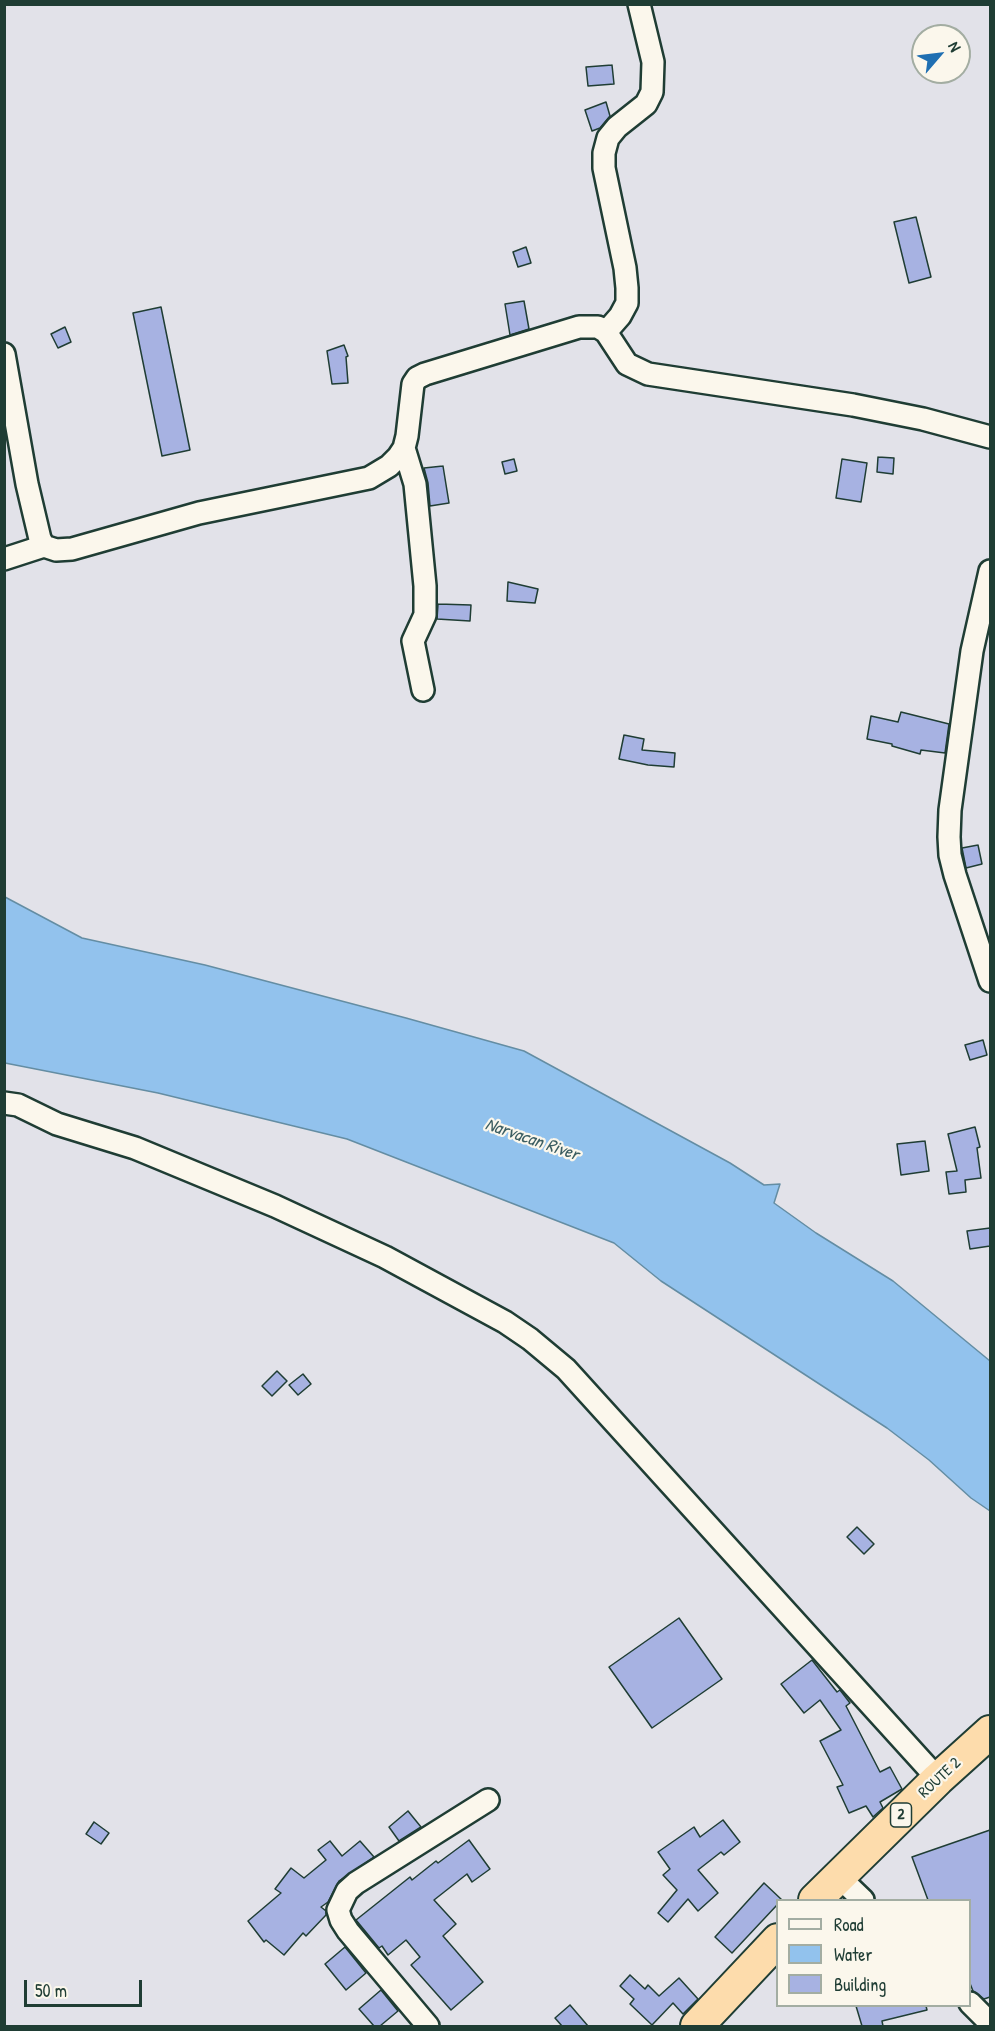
<!DOCTYPE html>
<style>
body{margin:0}
#map{position:relative;width:995px;height:2031px;overflow:hidden;background:#e2e2e9;font-family:"Patrick Hand",sans-serif}
canvas{display:block}
.frame{position:absolute;inset:0;border:6px solid #1f3d34;pointer-events:none}
.legend{position:absolute;left:776px;top:1899px;width:195px;height:108px;box-sizing:border-box;background:#fbf7ec;border:2px solid #a3ada2;margin:0;padding:8px 10px;list-style:none;font-size:18px;color:#1f3d34}
.legend li{display:flex;align-items:center;gap:12px;height:30px}
.legend b{width:30px;border:2px solid #a3ada2}
.north{position:absolute;left:911px;top:24px;width:60px;height:60px;box-sizing:border-box;background:#fbf7ec;border:2px solid #a3ada2;border-radius:50%;rotate:62deg;font-size:16px;font-weight:700;line-height:24px;text-align:center;color:#1f3d34}
.north::after{content:'';display:block;margin:auto;width:21px;height:27px;background:#1f6fb2;clip-path:polygon(50% 0,100% 100%,50% 72%,0 100%)}
.scale{position:absolute;left:24px;top:1980px;width:118px;height:27px;box-sizing:border-box;border:3px solid #1f3d34;border-top:0;padding-left:8px;font-size:18px;line-height:21px;white-space:nowrap;color:#1f3d34;-webkit-text-stroke:4px #fbf7ec;paint-order:stroke}
</style>
<div id="map">
<canvas width="995" height="2031"></canvas>
<div class="frame"></div>
<ul class="legend">
<li><b style="height:8px;background:#fbf7ec"></b>Road</li>
<li><b style="height:16px;background:#92c2ed"></b>Water</li>
<li><b style="height:16px;background:#a7b2e2"></b>Building</li>
</ul>
<div class="north">N</div>
<div class="scale">50 m</div>
</div>
<script>
const c = document.querySelector('canvas').getContext('2d');
c.lineJoin = 'round';
function paint(path, color) {
  c.fillStyle = color;
  c.fill(path, 'evenodd');
}
function shape(rows) {
  const path = new Path2D();
  for (const r of rows) {
    path.moveTo(r[0], r[1]);
    for (let i = 2; i < r.length; i += 2) path.lineTo(r[i], r[i + 1]);
  }
  return path;
}
function stroke(path, color, width, dash) {
  c.strokeStyle = color;
  c.lineWidth = width;
  c.lineCap = dash ? 'butt' : 'round';
  c.setLineDash(dash || []);
  c.stroke(path);
}
function label(font, color, halo, rows, align = 'center') {
  c.font = font + ' "Patrick Hand",sans-serif';
  c.lineWidth = 4.5;
  c.setLineDash([]);
  c.textBaseline = 'middle';
  c.strokeStyle = halo;
  c.fillStyle = color;
  for (const [text, x, y, turn = 0] of rows) {
    c.save();
    c.translate(x, y);
    c.rotate((+turn || 0) * Math.PI / 180);
    c.textAlign = isNaN(turn) ? turn : align;
    if (halo) c.strokeText(text, 0, 0);
    c.fillText(text, 0, 0);
    c.restore();
  }
}
const water = shape([
 [5,897,82,938,205,965,406,1018,524,1051,730,1163,764,1185,780,1184,774,1203,816,1233,893,1281,990,1361,990,1511,971,1498,929,1460,887,1428,661,1281,614,1243,347,1139,158,1093,5,1063,5,897]
]);
paint(water, '#92c2ed');
stroke(water, '#648da3', 1.5);
const building = shape([
 [612,65,614,84,588,86,586,67,612,65],
 [606,102,610,116,600,128,592,131,585,110,606,102],
 [916,217,931,277,909,283,894,222,916,217],
 [526,247,531,263,518,267,513,252,526,247],
 [524,301,529,329,510,335,505,304,524,301],
 [161,307,190,450,162,456,133,313,161,307],
 [65,327,71,342,58,348,51,334,65,327],
 [344,345,348,356,346,357,348,383,332,384,327,351,344,345],
 [878,457,894,458,893,474,877,472,878,457],
 [514,459,517,471,505,474,502,462,514,459],
 [842,459,867,463,861,502,836,498,842,459],
 [443,466,449,503,430,506,428,483,424,468,443,466],
 [508,582,538,589,535,603,507,601,508,582],
 [438,604,471,605,470,621,437,619,438,604],
 [901,712,949,724,945,753,921,750,920,754,892,746,892,744,867,739,871,716,898,722,901,712],
 [624,735,644,739,642,750,675,753,674,767,648,765,619,759,624,735],
 [978,845,982,864,966,868,962,848,978,845],
 [983,1040,987,1055,970,1060,965,1045,983,1040],
 [975,1127,980,1147,977,1148,981,1178,965,1180,966,1192,949,1194,946,1172,957,1171,948,1134,975,1127],
 [925,1141,929,1171,901,1175,897,1144,925,1141],
 [990,1228,990,1246,970,1249,967,1231,990,1228],
 [277,1371,287,1381,272,1396,262,1386,277,1371],
 [303,1374,311,1384,298,1395,289,1385,303,1374],
 [857,1527,874,1544,864,1554,847,1537,857,1527],
 [679,1618,722,1679,652,1728,609,1667,679,1618],
 [812,1660,837,1692,840,1690,850,1703,846,1706,880,1772,890,1767,902,1789,880,1802,883,1808,873,1817,866,1806,849,1813,837,1787,843,1785,820,1741,841,1730,820,1700,804,1713,781,1684,812,1660],
 [408,1811,421,1827,399,1841,389,1827,408,1811],
 [723,1820,740,1842,724,1855,721,1852,698,1870,718,1893,698,1911,688,1899,668,1922,658,1913,677,1890,663,1875,670,1869,658,1852,694,1827,700,1837,723,1820],
 [94,1822,109,1833,101,1844,86,1834,94,1822],
 [990,1830,990,1997,984,1999,973,1991,969,1981,969,1900,928,1900,912,1857,990,1830],
 [469,1840,490,1869,472,1882,467,1874,434,1900,456,1924,443,1936,483,1982,451,2010,411,1965,420,1957,406,1940,388,1955,382,1946,379,1948,356,1920,410,1877,412,1880,436,1861,438,1863,469,1840],
 [330,1841,342,1856,360,1841,374,1857,339,1881,328,1902,321,1907,326,1911,326,1915,306,1936,303,1933,284,1955,266,1940,264,1942,248,1921,281,1893,275,1889,291,1868,304,1878,326,1860,318,1850,330,1841],
 [764,1883,782,1900,777,1900,777,1905,732,1953,715,1937,764,1883],
 [345,1947,366,1973,346,1990,325,1964,345,1947],
 [630,1975,645,1989,648,1985,659,1996,679,1978,698,1999,683,2014,673,2003,652,2025,630,2004,634,1999,620,1986,630,1975],
 [381,1990,398,2011,380,2026,374,2026,359,2009,381,1990],
 [570,2005,588,2026,562,2026,555,2018,570,2005],
 [856,2006,926,2006,927,2010,882,2021,883,2026,862,2026,856,2006]
]);
paint(building, '#a7b2e2');
stroke(building, '#1f3d34', 1.5);
const minor = shape([
 [606,332,620,316,627,303,627,288,625,268,604,168,604,153,608,138,617,127,646,104,652,92,653,62,639,4],
 [4,354,27,484,40,539,44,546,56,550,72,549,199,513,369,478,389,466,398,457,404,448,407,436,413,384,417,378,425,374,579,327,598,327,606,332,627,364,648,374,853,405,923,419,990,437],
 [404,448,415,484,425,586,425,615,413,641,423,690],
 [4,559,44,546],
 [990,571,972,651,950,810,949,837,950,855,955,875,990,981],
 [4,1103,18,1105,57,1124,135,1148,275,1206,385,1257,505,1322,530,1339,566,1369,938,1779],
 [838,1876,863,1900],
 [970,2003,990,2023],
 [428,2026,348,1931,341,1920,338,1910,347,1891,356,1883,488,1800]
]);
const highway = shape([
 [815,1900,938,1779,990,1732],
 [697,2026,778,1940]
]);
stroke(minor, '#1f3d34', 26);
stroke(highway, '#1f3d34', 36);
stroke(minor, '#fbf7ec', 21);
stroke(highway, '#fddcac', 32);
for (const [x, y, w] of [
 [901,1815,21]
]) {
  const box = new Path2D();
  box.roundRect(x - w / 2, y - 12, w, 24, 4.5);
  c.fillStyle = '#fbf7ec';
  c.fill(box);
  stroke(box, '#1f3d34', 1.5);
}
label('bold 15px', '#1f3d34', null, [
 ["2",901,1815]
]);
label('16px', '#1f3d34', '#fbf7ec', [
 ["ROUTE 2",940,1778,-43]
]);
label('italic 18px', '#3c5e62', '#fbf7ec', [
 ["Narvacan River",532,1140,19]
]);
</script>
